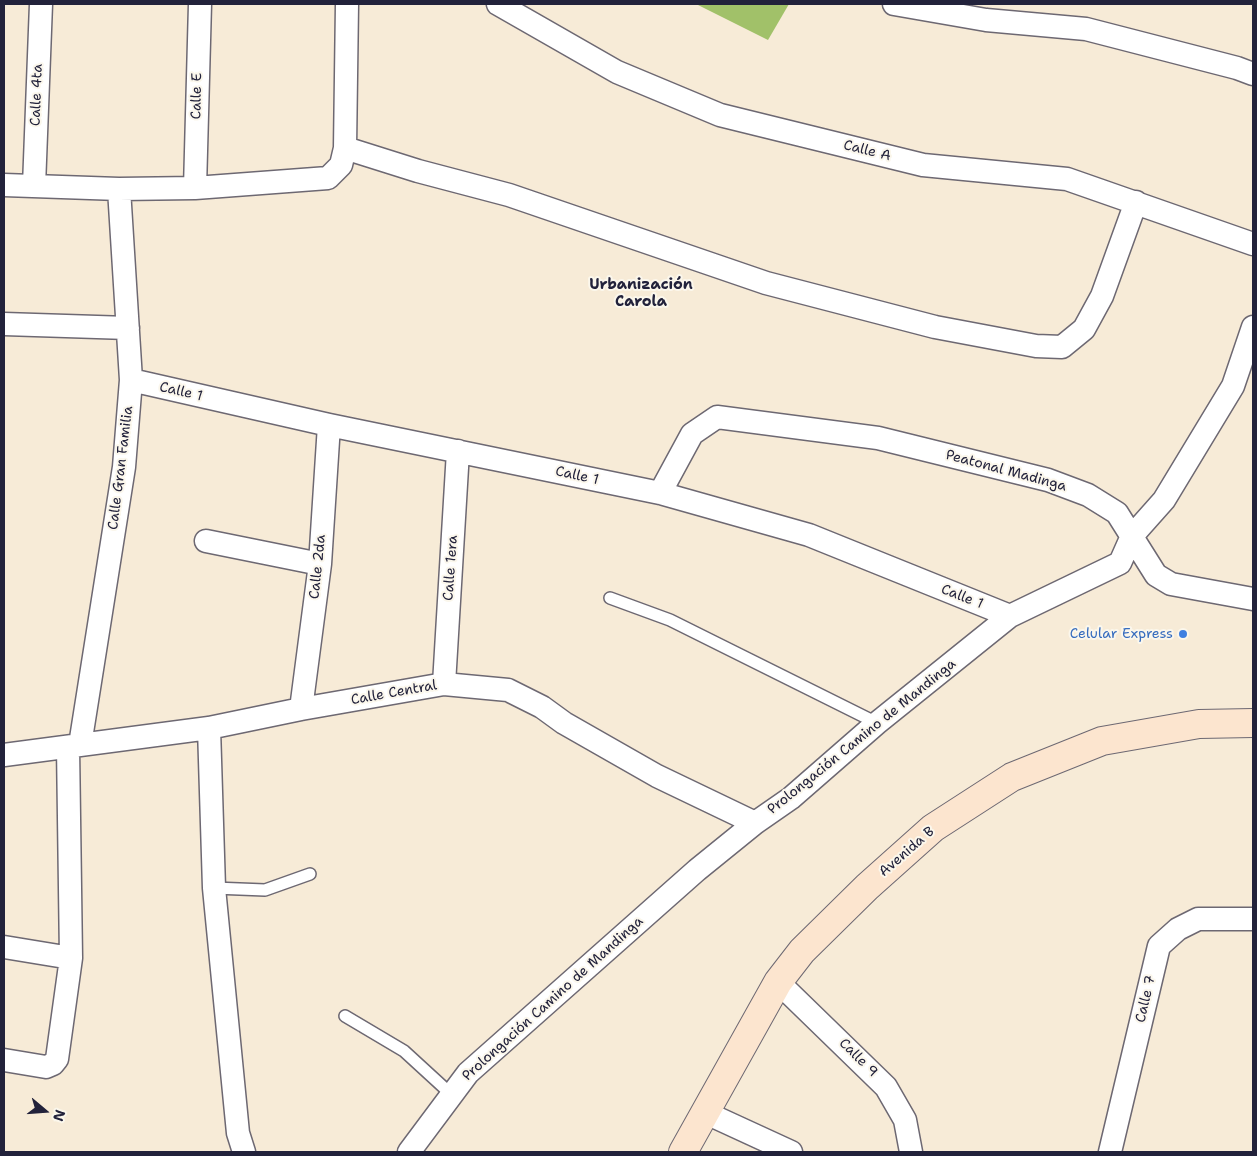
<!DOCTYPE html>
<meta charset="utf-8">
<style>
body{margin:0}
#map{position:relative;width:1257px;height:1156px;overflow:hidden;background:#f7ebd7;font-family:"Shantell Sans",sans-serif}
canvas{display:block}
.frame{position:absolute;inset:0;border:5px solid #22223b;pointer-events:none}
.north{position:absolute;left:20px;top:1086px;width:50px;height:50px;-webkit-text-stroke:4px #fbf7ec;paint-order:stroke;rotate:108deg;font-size:14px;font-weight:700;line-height:20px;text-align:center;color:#22223b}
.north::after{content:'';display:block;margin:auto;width:18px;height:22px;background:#22223b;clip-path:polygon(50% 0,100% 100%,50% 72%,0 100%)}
</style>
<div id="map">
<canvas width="1257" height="1156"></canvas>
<div class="frame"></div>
<div class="north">N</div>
</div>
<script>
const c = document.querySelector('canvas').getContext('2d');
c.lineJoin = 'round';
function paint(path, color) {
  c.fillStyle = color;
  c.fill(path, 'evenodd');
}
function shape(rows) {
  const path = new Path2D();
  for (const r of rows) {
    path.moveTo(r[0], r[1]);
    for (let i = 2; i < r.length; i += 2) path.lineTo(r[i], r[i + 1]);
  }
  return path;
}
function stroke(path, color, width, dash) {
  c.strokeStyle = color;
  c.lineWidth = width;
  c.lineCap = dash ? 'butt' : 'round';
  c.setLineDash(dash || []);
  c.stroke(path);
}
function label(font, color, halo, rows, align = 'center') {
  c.font = font + ' "Shantell Sans",sans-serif';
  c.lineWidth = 4;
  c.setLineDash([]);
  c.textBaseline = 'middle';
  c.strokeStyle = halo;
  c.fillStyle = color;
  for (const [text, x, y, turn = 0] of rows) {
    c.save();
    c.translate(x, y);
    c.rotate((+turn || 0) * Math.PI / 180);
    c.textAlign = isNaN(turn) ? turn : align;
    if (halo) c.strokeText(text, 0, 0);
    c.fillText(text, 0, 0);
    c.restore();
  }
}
paint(shape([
 [696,4,789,4,768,40]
]), '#a1c169');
const lane = shape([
 [610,598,670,620,877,723],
 [214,888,265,890,310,874],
 [345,1016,404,1051,452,1095]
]);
const street = shape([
 [498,4,617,72,720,115,923,165,1067,179,1253,244],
 [894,4,986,20,1086,29,1237,68,1253,74],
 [345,148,418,171,509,195,766,283,935,327,1036,346,1062,347,1084,329,1102,296,1136,202],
 [4,185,119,189,195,188,328,178,341,165,345,148,347,4],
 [34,186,41,4],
 [195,188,200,4],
 [4,324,128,328],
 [131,380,329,425,660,493,809,535,1010,616],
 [660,493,692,434,717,417,878,438,1048,480,1088,495,1117,513,1156,575,1171,584,1253,599],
 [206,541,320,564],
 [444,684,458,451],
 [301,709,320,564,329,425],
 [209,728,214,888,238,1133,244,1152],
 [80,745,124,467,131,380,119,189],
 [4,755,209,728,301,709,444,684,508,690,542,707,564,723,657,776,755,823],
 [4,947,71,958],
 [778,982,886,1087,905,1120,911,1152],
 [4,1060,46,1067,53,1064,57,1059,71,958,68,747],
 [704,1112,791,1152],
 [409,1152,468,1073,697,870,755,823,791,798,877,723,1010,616,1120,563,1132,536,1164,500,1233,386,1253,327],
 [1110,1152,1159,946,1178,929,1198,919,1253,919]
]);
const secondary = shape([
 [683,1152,778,982,802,951,867,887,933,828,1012,777,1102,741,1199,724,1253,723]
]);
stroke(lane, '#6d6872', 14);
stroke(street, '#6d6872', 25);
stroke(secondary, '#6d6872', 30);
stroke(lane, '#fff', 11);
stroke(street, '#fff', 22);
stroke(secondary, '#fce5cf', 28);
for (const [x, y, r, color] of [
 [1183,634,5,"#3f7fe0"]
]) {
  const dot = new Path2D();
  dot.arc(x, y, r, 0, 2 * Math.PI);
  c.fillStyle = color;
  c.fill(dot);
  stroke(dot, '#fbf7ec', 2);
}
label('14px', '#22223b', '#fbf7ec', [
 ["Calle 4ta",37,95,-88],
 ["Calle E",197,96,-89],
 ["Calle A",867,151,14],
 ["Calle 1",181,392,13],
 ["Calle Gran Familia",121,468,-83],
 ["Peatonal Madinga",1006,471,15],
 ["Calle 1",577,476,12],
 ["Calle 2da",318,567,-84],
 ["Calle 1era",451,568,-86],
 ["Calle 1",962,597,21],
 ["Calle Central",394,693,-10],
 ["Prolongación Camino de Mandinga",862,737,-39],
 ["Avenida B",907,852,-41],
 ["Prolongación Camino de Mandinga",553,999,-42],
 ["Calle 7",1146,999,-77],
 ["Calle 9",858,1058,45]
]);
label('14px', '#366cbe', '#fbf7ec', [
 ["Celular Express",1173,634]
], 'right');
label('bold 15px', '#22223b', '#fbf7ec', [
 ["Urbanización",641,285],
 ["Carola",641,302]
]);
</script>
